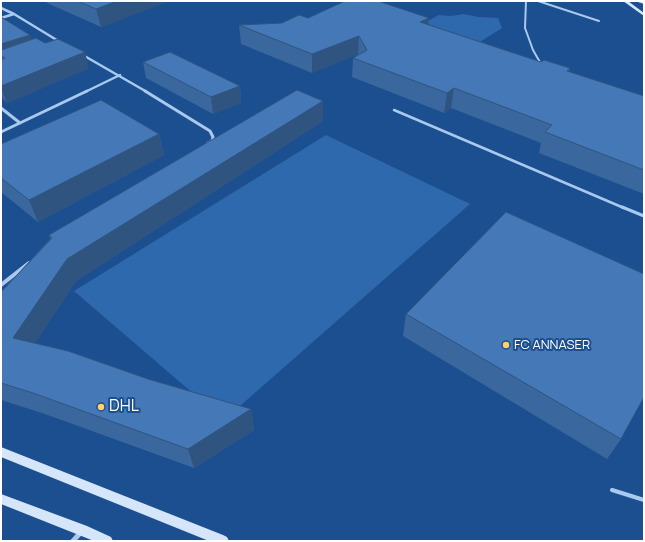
<!DOCTYPE html>
<style>
body{margin:0}
#map{position:relative;width:645px;height:542px;overflow:hidden;background:#1b4f8f;font-family:Manrope,sans-serif}
canvas{display:block}
.frame{position:absolute;inset:0;border:2px solid #fff;pointer-events:none}
</style>
<div id="map">
<canvas width="645" height="542"></canvas>
<div class="frame"></div>
</div>
<script>
const c = document.querySelector('canvas').getContext('2d');
c.lineJoin = 'round';
function paint(path, color) {
  c.fillStyle = color;
  c.fill(path, 'evenodd');
}
function shape(rows) {
  const path = new Path2D();
  for (const r of rows) {
    path.moveTo(r[0], r[1]);
    for (let i = 2; i < r.length; i += 2) path.lineTo(r[i], r[i + 1]);
  }
  return path;
}
function stroke(path, color, width, dash) {
  c.strokeStyle = color;
  c.lineWidth = width;
  c.lineCap = dash ? 'butt' : 'round';
  c.setLineDash(dash || []);
  c.stroke(path);
}
function label(font, color, halo, rows, align = 'center') {
  c.font = font + ' Manrope,sans-serif';
  c.lineWidth = 4;
  c.setLineDash([]);
  c.textBaseline = 'middle';
  c.strokeStyle = halo;
  c.fillStyle = color;
  for (const [text, x, y, turn = 0] of rows) {
    c.save();
    c.translate(x, y);
    c.rotate((+turn || 0) * Math.PI / 180);
    c.textAlign = isNaN(turn) ? turn : align;
    if (halo) c.strokeText(text, 0, 0);
    c.fillText(text, 0, 0);
    c.restore();
  }
}
paint(shape([
 [464,14,478,17,498,18,502,28,480,42,424,23,439,15,450,16],
 [326,135,470,204,224,420,74,291]
]), '#2e69ad');
stroke(shape([
 [526,1,525,28,533,50,541,64],
 [538,1,599,21]
]), '#a9c9ee', 2);
stroke(shape([
 [394,110,624,208]
]), '#a9c9ee', 2.5);
stroke(shape([
 [622,207,644,216]
]), '#a9c9ee', 3);
stroke(shape([
 [612,490,644,500]
]), '#a9c9ee', 4);
stroke(shape([
 [1,8,14,14,60,42],
 [1,18,14,14],
 [81,54,147,92],
 [85,92,120,75]
]), '#a9c9ee', 2.5);
stroke(shape([
 [145,91,210,131,213,137,212,141,208,143],
 [1,108,20,123],
 [1,132,87,91]
]), '#a9c9ee', 3);
stroke(shape([
 [1,285,29,263]
]), '#a9c9ee', 4);
stroke(shape([
 [73,541,82,531]
]), '#a9c9ee', 5);
paint(shape([
 [623,1,628,1,644,13,644,16,623,1],
 [638,1,644,1,644,4,638,2,638,1],
 [1,447,223,535,227,537,229,541,209,541,1,457,1,447],
 [1,494,87,526,111,537,113,541,94,541,1,504,1,494]
]), '#d6e6fa');
paint(shape([
 [46,1,169,1,101,27,47,3],
 [1,17,30,35,32,40,45,43,89,68,7,103,4,100,1,102],
 [308,18,429,18,428,25,541,62,570,68,569,72,644,96,644,194,539,153,541,143,451,108,444,113,352,77,353,58,358,54,312,73,241,44,239,25,282,23],
 [143,62,240,86,241,103,213,114,146,78],
 [323,121,76,281,35,343,148,379,251,409,254,430,194,468,45,414,1,400,1,292,50,239,49,235],
 [159,134,164,155,38,222,1,192,1,144],
 [406,314,621,439,607,459,403,336]
]), '#3a679d');
paint(shape([
 [117,1,169,1,101,27,96,9],
 [429,18,426,36,420,22],
 [30,35,36,50,5,58,1,56,1,44],
 [359,36,358,54,312,73,312,54],
 [85,52,89,68,7,103,1,88,1,86],
 [240,86,241,103,213,114,211,97],
 [454,88,451,108,444,113,447,93],
 [1,94,4,100,1,102],
 [323,101,323,121,76,281,25,359,13,338,67,259],
 [159,134,164,155,38,222,29,200],
 [251,409,254,430,194,468,188,449]
]), '#305480');
const building = shape([
 [78,1,117,1,96,9,78,1],
 [345,1,378,1,429,18,420,22,541,62,544,60,570,68,567,71,644,96,644,170,545,132,552,125,454,88,447,93,353,58,367,50,359,36,312,54,239,25,282,23,299,15,308,18,345,1],
 [1,17,30,35,1,44,1,17],
 [36,38,45,43,58,39,85,52,1,86,1,60,5,58,1,56,1,50,36,38],
 [170,52,240,86,211,97,143,62,170,52],
 [297,90,323,101,67,259,13,338,68,351,148,379,251,409,188,449,33,393,1,383,1,292,52,238,49,235,297,90],
 [101,100,159,134,29,200,1,178,1,144,101,100],
 [506,212,644,274,644,397,621,439,406,314,506,212]
]);
paint(building, '#4478b7');
stroke(building, '#305480', 1);
for (const [x, y, r, color] of [
 [506,345,4,"#ffd166"],
 [101,407,4,"#ffd166"]
]) {
  const dot = new Path2D();
  dot.arc(x, y, r, 0, 2 * Math.PI);
  c.fillStyle = color;
  c.fill(dot);
  stroke(dot, '#1b4f8f', 1.5);
}
label('13px', '#fff', '#1b4f8f', [
 ["FC ANNASER",514,345]
], 'left');
label('16px', '#fff', '#1b4f8f', [
 ["DHL",109,407]
], 'left');
</script>
